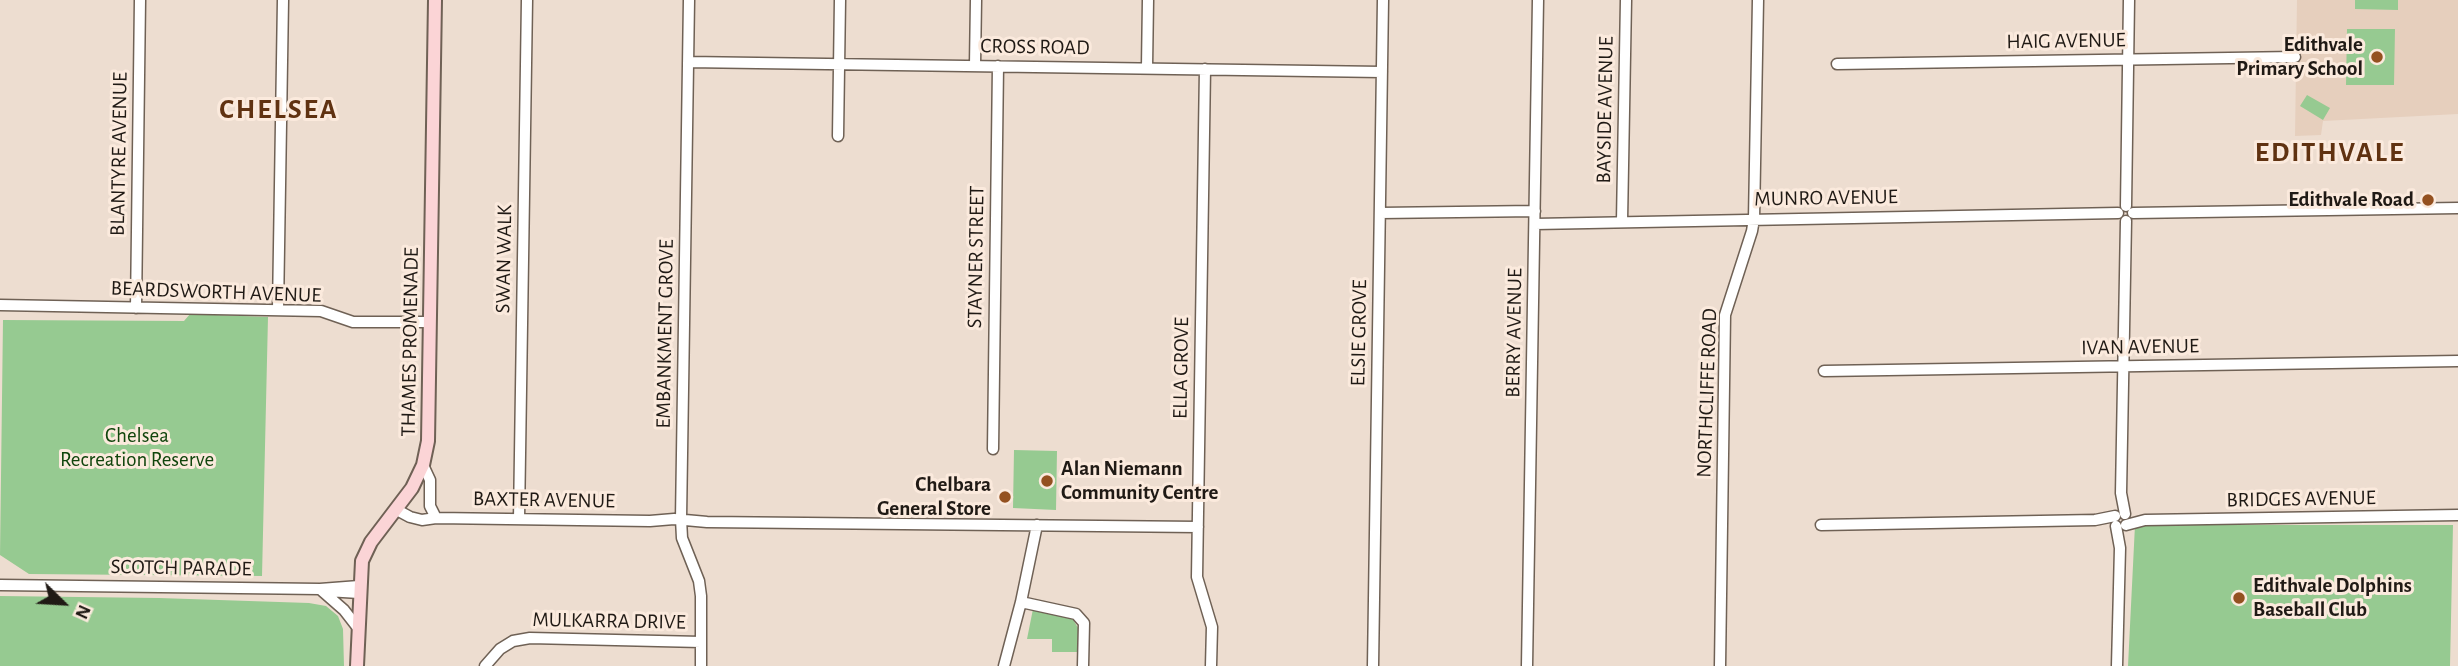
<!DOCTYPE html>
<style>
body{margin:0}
#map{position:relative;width:2458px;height:666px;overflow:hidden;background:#edddd0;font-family:"Alegreya Sans",sans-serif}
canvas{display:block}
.north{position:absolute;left:28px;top:568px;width:70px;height:70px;-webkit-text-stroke:5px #fbeadd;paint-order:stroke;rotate:114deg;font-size:19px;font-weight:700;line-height:28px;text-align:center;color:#201a15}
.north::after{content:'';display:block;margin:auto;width:24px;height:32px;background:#201a15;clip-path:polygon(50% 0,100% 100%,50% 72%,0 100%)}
</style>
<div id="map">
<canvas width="2458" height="666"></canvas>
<div class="north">N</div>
</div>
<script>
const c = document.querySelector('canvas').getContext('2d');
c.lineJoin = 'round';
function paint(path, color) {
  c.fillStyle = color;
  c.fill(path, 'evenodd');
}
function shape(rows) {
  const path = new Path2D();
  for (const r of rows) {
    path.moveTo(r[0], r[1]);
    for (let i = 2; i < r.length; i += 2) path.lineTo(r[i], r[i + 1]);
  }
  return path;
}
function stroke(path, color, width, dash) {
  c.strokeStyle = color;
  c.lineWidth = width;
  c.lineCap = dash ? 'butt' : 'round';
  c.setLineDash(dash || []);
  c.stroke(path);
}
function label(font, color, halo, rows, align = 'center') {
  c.font = font + ' "Alegreya Sans",sans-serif';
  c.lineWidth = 6;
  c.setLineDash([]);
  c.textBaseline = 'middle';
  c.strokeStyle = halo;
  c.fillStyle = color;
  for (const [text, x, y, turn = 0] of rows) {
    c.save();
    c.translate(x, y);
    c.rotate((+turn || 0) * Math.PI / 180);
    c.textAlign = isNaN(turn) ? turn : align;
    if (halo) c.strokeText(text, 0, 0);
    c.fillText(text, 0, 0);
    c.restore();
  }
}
paint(shape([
 [2297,0,2458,0,2458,114,2323,121,2321,135,2295,136]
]), '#e6cfbd');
paint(shape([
 [2355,0,2398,0,2398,10,2355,9],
 [2347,29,2395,29,2394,85,2346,85],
 [2307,95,2330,108,2323,120,2300,106],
 [190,314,268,317,262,576,29,574,0,555,3,320,184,321],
 [1014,450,1057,451,1056,510,1013,508],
 [2135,525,2453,525,2450,666,2128,666],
 [0,596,159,598,309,603,326,606,338,616,343,629,344,666,0,666],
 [1033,609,1072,618,1080,631,1079,652,1052,652,1052,639,1027,639]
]), '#96ca91');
const minor = shape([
 [689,0,681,519,682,538,699,581,701,596,701,666],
 [688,62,1382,72],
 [1837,64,2295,57],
 [975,65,976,0],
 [1147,67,1148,0],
 [1205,69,1197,577,1212,627,1211,666],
 [838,136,840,0],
 [2126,206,2129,0],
 [1380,213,1535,211],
 [2133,213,2458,208],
 [1622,221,1626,0],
 [1535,224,2118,213],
 [0,305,321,311,353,322,430,322],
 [136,308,140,0],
 [278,309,283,0],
 [1824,371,2458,361],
 [993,449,998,66],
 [423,465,430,480,430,506,436,518],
 [397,510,410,517,422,520,436,518,650,521,674,519,707,522,1198,527],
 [2125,514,2121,493,2126,221],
 [519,519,527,0],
 [1821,525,2095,520,2115,516],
 [2126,525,2145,520,2458,515],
 [2116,526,2120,548,2117,666],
 [0,585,320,589,359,586],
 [320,589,344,610,358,628],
 [327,591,359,593],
 [1021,602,1076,614,1084,623,1083,666],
 [485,666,500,649,513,641,530,638,701,642],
 [1004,666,1021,602,1037,525],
 [1373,666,1383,0],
 [1527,666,1538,0],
 [1720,666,1725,315,1752,231,1754,219,1758,0]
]);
const secondary = shape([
 [357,666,362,561,371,542,412,488,423,465,428,441,435,0]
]);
stroke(minor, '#6f6155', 13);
stroke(secondary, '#6f6155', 16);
stroke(minor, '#fff', 10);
stroke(secondary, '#fbd4d6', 12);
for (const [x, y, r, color] of [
 [2377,57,7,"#945120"],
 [2428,200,7,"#945120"],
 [1047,481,7,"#945120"],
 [1005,497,7,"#945120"],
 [2239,598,7,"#945120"]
]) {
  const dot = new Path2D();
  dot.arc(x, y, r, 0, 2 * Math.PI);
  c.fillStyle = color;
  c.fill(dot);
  stroke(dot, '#fbeadd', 2.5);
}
label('21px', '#201a15', '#fbeadd', [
 ["HAIG AVENUE",2066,41,-1],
 ["CROSS ROAD",1035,47,1],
 ["BAYSIDE AVENUE",1605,110,-89],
 ["BLANTYRE AVENUE",119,154,-89],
 ["MUNRO AVENUE",1826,198,-1],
 ["STAYNER STREET",976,257,-89],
 ["SWAN WALK",504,259,-89],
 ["BEARDSWORTH AVENUE",216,292,2],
 ["ELSIE GROVE",1359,333,-89],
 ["BERRY AVENUE",1514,333,-89],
 ["EMBANKMENT GROVE",665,334,-89],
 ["THAMES PROMENADE",410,342,-89],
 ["IVAN AVENUE",2140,347,-1],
 ["ELLA GROVE",1181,368,-89],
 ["NORTHCLIFFE ROAD",1707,393,-88],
 ["BRIDGES AVENUE",2301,499,-1],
 ["BAXTER AVENUE",544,500,1],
 ["SCOTCH PARADE",181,568,1],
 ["MULKARRA DRIVE",609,621,1]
]);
label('bold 21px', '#201a15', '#fbeadd', [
 ["Edithvale",2363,45],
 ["Primary School",2363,69],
 ["Edithvale Road",2414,200],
 ["Alan Niemann",1061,469,"left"],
 ["Community Centre",1061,493,"left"],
 ["Chelbara",991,485],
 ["General Store",991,509],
 ["Edithvale Dolphins",2253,586,"left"],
 ["Baseball Club",2253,610,"left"]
], 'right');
label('21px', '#10450c', '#fbeadd', [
 ["Chelsea",137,436],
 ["Recreation Reserve",137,460]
]);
c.letterSpacing = '2px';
label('bold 28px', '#603211', '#fbeadd', [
 ["CHELSEA",279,110],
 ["EDITHVALE",2330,153]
]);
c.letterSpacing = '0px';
</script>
